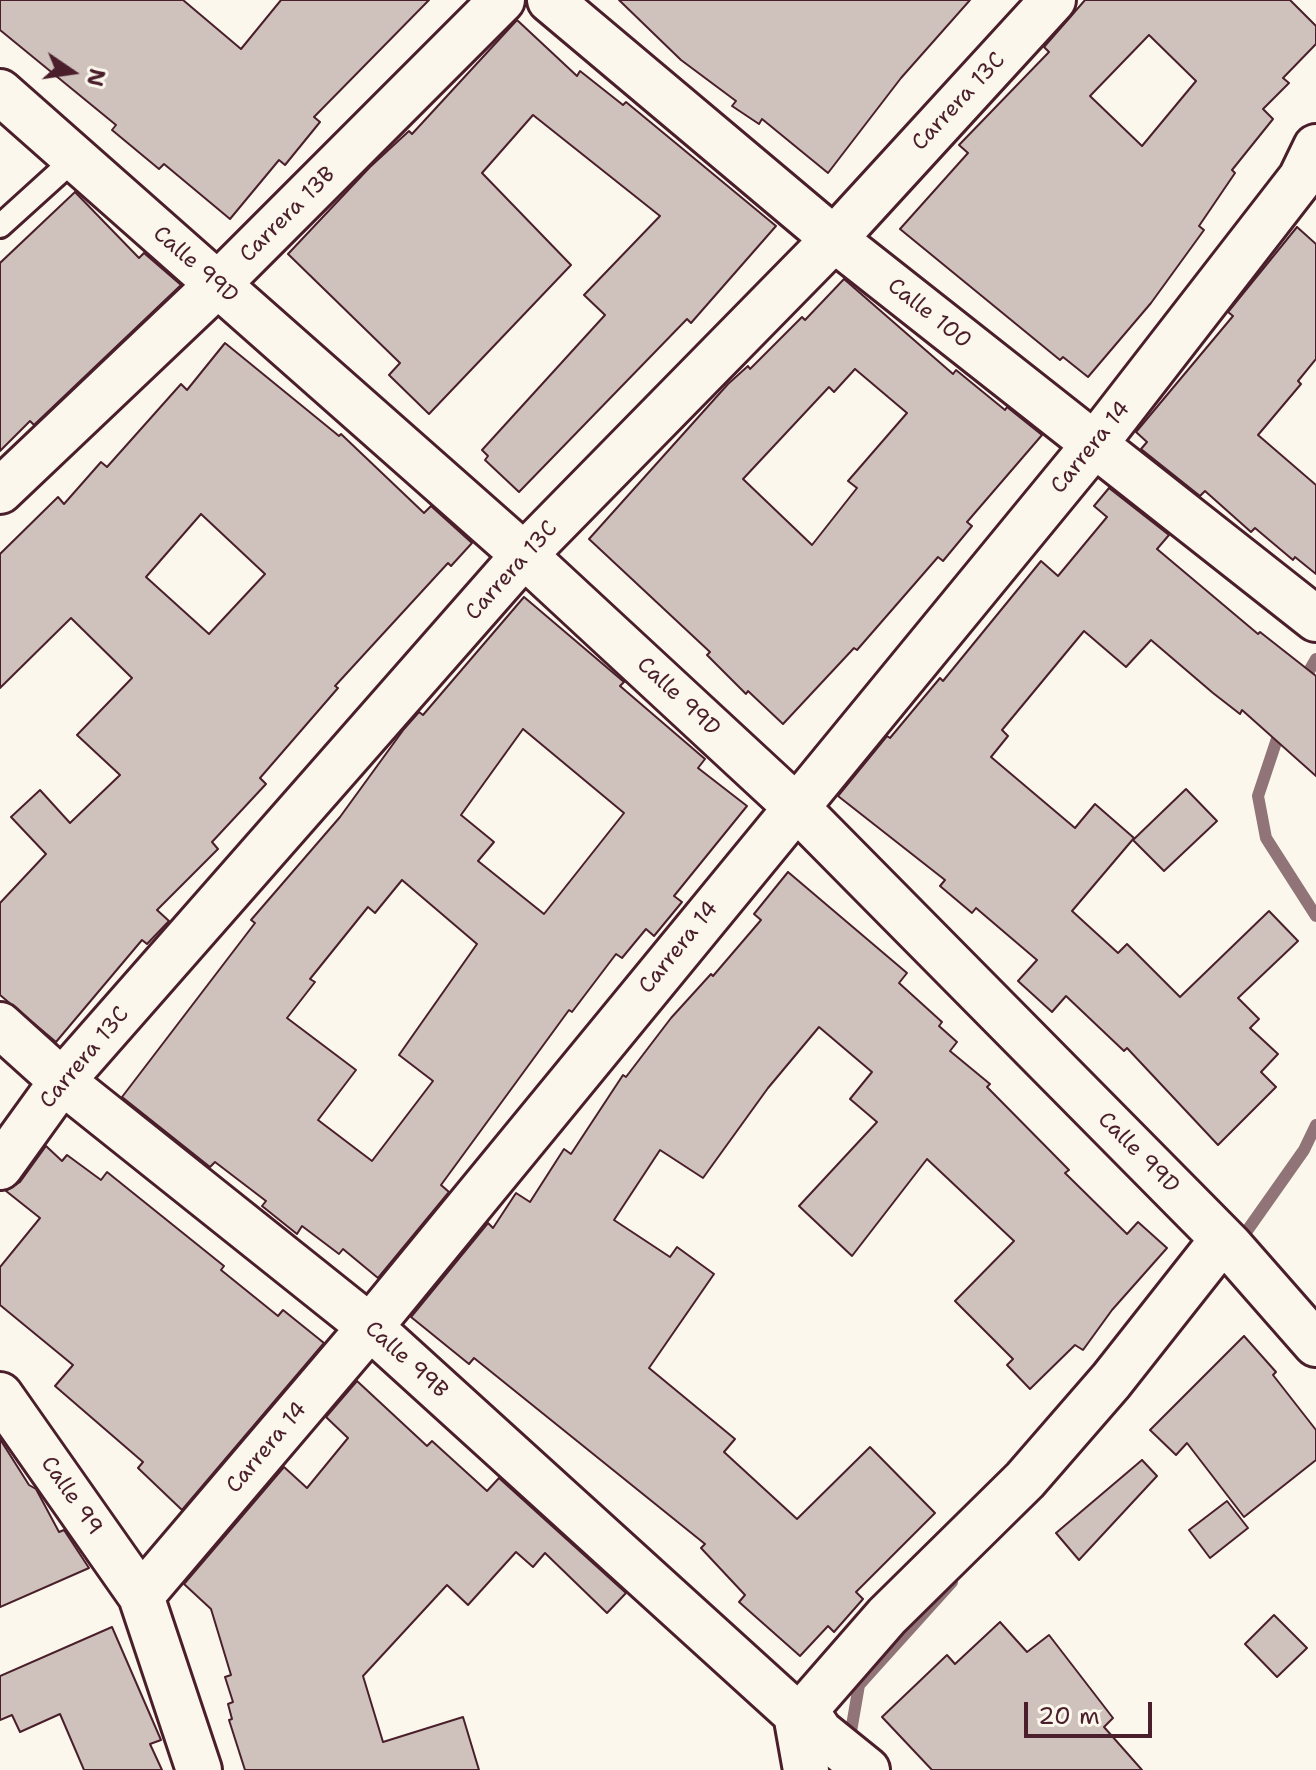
<!DOCTYPE html>
<style>
body{margin:0}
#map{position:relative;width:1316px;height:1770px;overflow:hidden;background:#fbf7ec;font-family:"Shantell Sans",sans-serif}
canvas{display:block}
.north{position:absolute;left:32px;top:32px;width:80px;height:80px;-webkit-text-stroke:6px #fbf7ec;paint-order:stroke;rotate:103deg;font-size:22px;font-weight:700;line-height:32px;text-align:center;color:#4a1f2b}
.north::after{content:'';display:block;margin:auto;width:28px;height:36px;background:#4a1f2b;clip-path:polygon(50% 0,100% 100%,50% 72%,0 100%)}
.scale{position:absolute;left:1024px;top:1702px;width:128px;height:36px;box-sizing:border-box;border:4px solid #4a1f2b;border-top:0;padding-left:10px;font-size:24px;line-height:28px;white-space:nowrap;color:#4a1f2b;-webkit-text-stroke:6px #fbf7ec;paint-order:stroke}
</style>
<div id="map">
<canvas width="1316" height="1770"></canvas>
<div class="north">N</div>
<div class="scale">20 m</div>
</div>
<script>
const c = document.querySelector('canvas').getContext('2d');
c.lineJoin = 'round';
function shape(rows) {
  const path = new Path2D();
  for (const r of rows) {
    path.moveTo(r[0], r[1]);
    for (let i = 2; i < r.length; i += 2) path.lineTo(r[i], r[i + 1]);
  }
  return path;
}
function stroke(path, color, width, dash) {
  c.strokeStyle = color;
  c.lineWidth = width;
  c.lineCap = dash ? 'butt' : 'round';
  c.setLineDash(dash || []);
  c.stroke(path);
}
function paint(path, color) {
  c.fillStyle = color;
  c.fill(path, 'evenodd');
}
function label(font, color, halo, rows, align = 'center') {
  c.font = font + ' "Shantell Sans",sans-serif';
  c.lineWidth = 6;
  c.setLineDash([]);
  c.textBaseline = 'middle';
  c.strokeStyle = halo;
  c.fillStyle = color;
  for (const [text, x, y, turn = 0] of rows) {
    c.save();
    c.translate(x, y);
    c.rotate((+turn || 0) * Math.PI / 180);
    c.textAlign = isNaN(turn) ? turn : align;
    if (halo) c.strokeText(text, 0, 0);
    c.fillText(text, 0, 0);
    c.restore();
  }
}
stroke(shape([
 [1301,685,1316,659],
 [1281,727,1258,796,1266,838,1316,916],
 [1237,1245,1304,1150,1316,1125],
 [849,1743,859,1685,952,1582]
]), '#907477', 12);
const building = shape([
 [0,0,183,0,241,49,281,0,429,0,314,117,320,122,285,165,279,160,230,219,164,164,159,169,112,130,116,125,0,30,0,0],
 [619,0,970,0,901,78,828,173,762,119,759,124,732,106,736,101,681,60,619,0],
 [1085,0,1290,0,1316,26,1316,44,1283,78,1289,83,1263,109,1273,119,1232,170,1235,173,1199,226,1204,230,1151,303,1088,377,1063,357,1060,360,900,229,968,153,959,145,1049,52,1044,47,1085,0],
 [1149,35,1196,81,1142,146,1090,96,1149,35],
 [517,20,577,76,580,71,623,105,626,102,776,226,691,323,687,319,519,492,485,460,488,456,482,450,605,315,584,295,660,216,533,115,482,173,571,265,429,414,389,375,400,363,288,254,370,167,409,131,412,134,517,20],
 [75,192,139,258,144,253,181,285,34,425,30,421,0,451,0,263,75,192],
 [1297,227,1316,244,1316,359,1298,381,1301,384,1258,435,1316,485,1316,574,1295,557,1293,560,1255,528,1251,532,1205,491,1200,496,1141,449,1147,442,1136,432,1233,316,1228,312,1297,227],
 [844,279,953,374,956,370,1005,410,1007,407,1042,435,967,522,972,526,943,561,938,557,857,650,854,648,783,724,748,691,746,694,707,655,710,652,589,539,728,384,748,366,750,369,802,317,805,320,844,279],
 [855,369,907,413,848,481,857,488,812,545,743,479,829,387,834,392,855,369],
 [225,343,339,436,341,434,424,513,431,506,472,543,451,566,448,563,335,686,338,688,260,778,266,784,212,842,218,849,157,910,169,921,147,944,142,940,56,1042,0,995,0,903,46,854,11,817,40,790,70,823,120,775,77,735,132,678,71,618,0,688,0,554,58,497,64,504,101,462,107,467,181,384,187,390,225,343],
 [201,514,265,574,209,634,146,577,201,514],
 [1109,488,1169,535,1157,549,1258,634,1260,632,1316,676,1316,776,1242,710,1240,714,1213,693,1151,640,1126,667,1084,631,1002,730,1008,736,991,757,1075,828,1095,804,1134,838,1072,911,1118,953,1127,944,1180,997,1269,911,1298,941,1238,998,1259,1019,1250,1028,1278,1054,1261,1072,1276,1087,1218,1145,1127,1048,1124,1051,1066,996,1052,1012,1018,981,1037,960,976,908,972,913,940,886,945,880,838,796,887,736,890,738,940,678,943,681,1041,561,1058,576,1107,517,1094,506,1109,488],
 [524,597,624,682,620,686,705,759,698,768,747,806,674,896,682,902,654,936,646,929,622,958,616,954,572,1012,569,1010,441,1185,449,1192,378,1278,343,1249,339,1254,302,1226,297,1234,262,1206,266,1201,215,1162,210,1167,122,1097,255,923,251,920,340,817,404,729,419,712,423,715,524,597],
 [523,729,624,813,544,914,478,861,494,842,461,815,523,729],
 [402,880,477,944,399,1055,433,1081,372,1161,318,1120,356,1070,287,1018,315,982,310,979,368,907,375,913,402,880],
 [1186,789,1217,821,1164,871,1133,840,1186,789],
 [788,872,907,973,899,983,942,1022,939,1026,957,1042,950,1051,990,1084,987,1087,1069,1170,1065,1173,1127,1234,1138,1222,1167,1248,1112,1310,1083,1350,1075,1345,1030,1389,1007,1365,1013,1359,955,1301,1014,1241,927,1159,852,1256,799,1206,877,1122,850,1099,872,1072,819,1027,768,1088,703,1178,660,1150,614,1220,670,1257,677,1247,714,1274,649,1368,735,1439,724,1452,797,1519,870,1447,935,1513,856,1592,863,1599,834,1632,828,1626,800,1656,739,1602,745,1595,701,1548,705,1544,474,1358,469,1364,411,1317,488,1223,493,1228,516,1193,530,1202,564,1149,571,1154,623,1075,626,1077,671,1018,711,974,713,976,761,920,754,914,788,872],
 [46,1146,62,1161,67,1155,101,1180,107,1172,224,1266,221,1270,278,1316,283,1310,324,1343,182,1510,138,1468,143,1462,55,1386,73,1365,0,1305,0,1267,40,1218,6,1191,20,1182,46,1146],
 [1244,1336,1276,1372,1273,1375,1316,1430,1316,1460,1244,1517,1187,1443,1176,1455,1150,1430,1244,1336],
 [357,1381,427,1446,432,1441,487,1491,499,1478,626,1593,607,1613,545,1553,533,1567,516,1552,468,1605,447,1585,363,1676,383,1742,463,1717,479,1770,245,1770,229,1720,232,1719,228,1704,233,1702,225,1677,231,1675,211,1609,184,1584,284,1467,307,1488,348,1438,326,1417,357,1381],
 [0,1439,29,1485,36,1489,59,1532,64,1530,89,1568,0,1607,0,1439],
 [1142,1460,1157,1476,1079,1560,1056,1533,1142,1460],
 [1227,1501,1248,1528,1210,1558,1189,1530,1227,1501],
 [1274,1615,1307,1648,1277,1677,1245,1644,1274,1615],
 [1000,1622,1027,1652,1049,1635,1113,1718,1104,1727,1142,1770,932,1770,882,1717,947,1655,955,1664,1000,1622],
 [112,1627,161,1740,150,1744,162,1770,84,1770,60,1714,20,1732,12,1715,0,1720,0,1676,112,1627]
]);
paint(building, '#cfc2bc');
stroke(building, '#4a1f2b', 2);
const lane = shape([
 [0,226,73,160]
]);
const street = shape([
 [550,0,834,239,1316,619],
 [0,92,524,555,795,806,1230,1246,1316,1344],
 [0,491,218,284,502,0],
 [0,1025,62,1081,370,1327,796,1714],
 [0,1167,62,1081,524,555,834,239,1053,0],
 [0,1395,141,1596,199,1770],
 [141,1596,370,1327,1094,445,1301,178,1316,147],
 [805,1710,820,1732,867,1770],
 [796,1714,805,1710,887,1616,1025,1480,1111,1381,1223,1239],
 [796,1714,806,1770]
]);
stroke(lane, '#4a1f2b', 28);
stroke(street, '#4a1f2b', 50);
stroke(lane, '#fbf7ec', 22);
stroke(street, '#fbf7ec', 44);
label('22px', '#4a1f2b', '#fbf7ec', [
 ["Carrera 13C",959,102,-47],
 ["Carrera 13B",288,215,-45],
 ["Calle 99D",195,265,41],
 ["Calle 100",929,314,38],
 ["Carrera 14",1091,448,-51],
 ["Carrera 13C",512,571,-48],
 ["Calle 99D",678,697,43],
 ["Carrera 14",679,948,-51],
 ["Carrera 13C",85,1058,-50],
 ["Calle 99D",1138,1153,45],
 ["Calle 99B",406,1360,42],
 ["Carrera 14",267,1448,-50],
 ["Calle 99",71,1496,55]
]);
</script>
